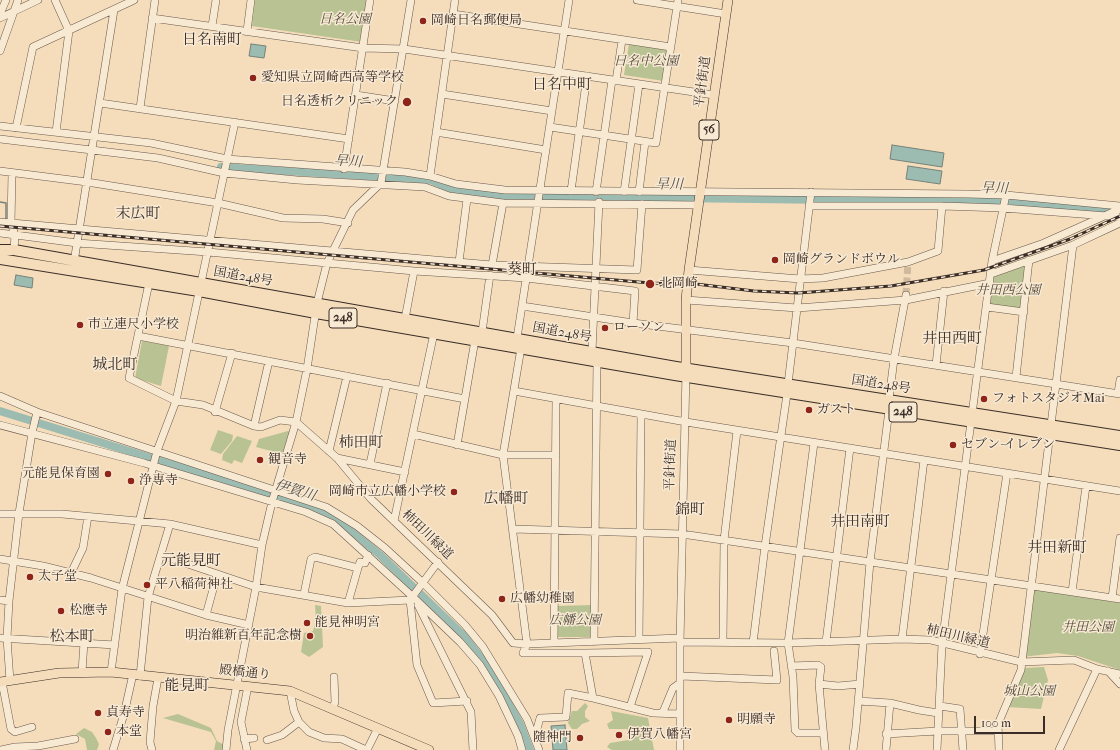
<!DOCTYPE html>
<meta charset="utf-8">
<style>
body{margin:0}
#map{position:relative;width:1120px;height:750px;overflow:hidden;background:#f5ddbb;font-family:"IM FELL French Canon",serif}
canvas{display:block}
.scale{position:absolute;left:974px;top:716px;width:71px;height:18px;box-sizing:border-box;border:2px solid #3a2d27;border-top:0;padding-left:5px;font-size:12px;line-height:14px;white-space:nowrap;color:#3a2d27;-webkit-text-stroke:3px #f8e9d3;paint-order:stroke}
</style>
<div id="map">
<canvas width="1120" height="750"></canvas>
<div class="scale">100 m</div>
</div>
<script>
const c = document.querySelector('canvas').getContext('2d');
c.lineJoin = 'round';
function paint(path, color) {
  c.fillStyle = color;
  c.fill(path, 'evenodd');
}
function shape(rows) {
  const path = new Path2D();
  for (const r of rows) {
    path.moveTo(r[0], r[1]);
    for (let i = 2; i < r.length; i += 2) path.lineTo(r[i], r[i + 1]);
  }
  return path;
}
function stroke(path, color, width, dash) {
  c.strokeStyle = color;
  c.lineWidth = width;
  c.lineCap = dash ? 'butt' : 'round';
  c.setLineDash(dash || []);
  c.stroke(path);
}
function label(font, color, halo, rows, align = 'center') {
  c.font = font + ' "IM FELL French Canon","Noto Serif JP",serif';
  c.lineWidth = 3;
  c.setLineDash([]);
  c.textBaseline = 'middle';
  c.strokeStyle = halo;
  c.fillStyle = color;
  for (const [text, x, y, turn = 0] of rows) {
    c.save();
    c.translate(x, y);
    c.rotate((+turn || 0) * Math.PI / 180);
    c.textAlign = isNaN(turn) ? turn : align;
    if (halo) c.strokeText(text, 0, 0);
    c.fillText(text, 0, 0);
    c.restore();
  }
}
paint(shape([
 [255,0,368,0,362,42,252,26],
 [629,44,668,50,664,81,624,75],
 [1027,265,1022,310,990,304,994,277],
 [142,341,169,346,161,386,135,378],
 [218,430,233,435,232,441,221,454,210,450],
 [288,431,290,431,281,459,274,457,275,454,271,453,271,451,256,447,259,439],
 [237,436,252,441,242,463,234,460,232,464,222,460,223,454],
 [1033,589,1120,603,1120,670,1078,656,1057,653,1022,657],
 [315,605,321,606,323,647,309,657,301,652,304,633,313,631,316,620],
 [592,605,592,637,557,637,557,606],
 [1044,667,1048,680,1041,709,1007,707,1024,668],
 [585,703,588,706,585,711,585,717,590,721,582,724,577,729,572,729,568,723,572,711,577,711],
 [611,711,648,718,654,750,612,750,607,747,610,743,628,740,627,729,609,729,607,724,613,720],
 [178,714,211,728,217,741,224,745,223,750,214,750,216,741,211,732,163,718],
 [84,728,92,732,96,738,99,744,97,750,87,750,85,739,76,734]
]), '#b8c293');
const water = shape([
 [251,44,266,46,264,58,249,56,251,44],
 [892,145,944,153,942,167,890,159,892,145],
 [908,166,942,171,940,184,906,179,908,166],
 [16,275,33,278,32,288,14,285,16,275],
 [565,725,567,750,553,750,551,726,565,725]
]);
paint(water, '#9cbbb1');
stroke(water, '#75827a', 1);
stroke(shape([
 [0,202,6,203,6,220]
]), '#75827a', 1.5);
stroke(shape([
 [221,167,431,180,456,191,505,196,1001,202,1119,210],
 [0,411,306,506,327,514,345,526,380,555,464,636,490,670,520,724,530,750]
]), '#9cbbb1', 8);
stroke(shape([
 [906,295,908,262]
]), '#d0ba9d', 7, [7, 3.5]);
const minor = shape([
 [55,0,69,31,56,132],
 [637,0,726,14],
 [0,14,6,0],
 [453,14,671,47],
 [0,18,38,0],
 [152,18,363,48,404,49,714,95],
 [212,26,216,0],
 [247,31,251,0],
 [0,51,18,0],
 [616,81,622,40],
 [442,94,552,111],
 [356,95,395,101],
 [100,103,349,139],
 [140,108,155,0],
 [0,126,151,143,227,159,405,172,430,176,456,184,505,190,967,194,1006,195,1120,206],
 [550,127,656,143,678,0],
 [16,128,33,47,134,0],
 [436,132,546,150],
 [0,139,158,158,224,173,297,180,425,187,449,196,503,203,698,205],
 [344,169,370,0],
 [0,171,87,182,218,203,283,218,323,219,348,223],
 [12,173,11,223,15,235,14,250],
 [430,176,455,0],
 [571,191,587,76],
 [596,192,612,80],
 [624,192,639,84],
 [639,192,645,142],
 [809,206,942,206,1003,208,1120,217],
 [0,222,492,265,637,270,642,204],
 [0,233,77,243,208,252,414,271,526,278,635,291,633,323],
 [992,261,1044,243,1120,209],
 [74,262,114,10],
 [459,262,467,199],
 [492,265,503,203],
 [689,270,800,279,823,278,908,262,938,251,942,206],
 [991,274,1073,245,1120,223],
 [149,283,129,378,176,401,203,405,254,426,261,427,280,420,296,422,337,458,371,499,492,615,513,643,527,644,680,638],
 [686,300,797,308,906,300,990,283],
 [522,306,633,323,793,343,1120,394],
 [987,307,1024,312],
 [405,319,414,271],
 [482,332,490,275],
 [138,336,465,399],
 [517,338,569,0],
 [521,348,503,455,527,644,523,653,585,653,593,698,653,713,680,714],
 [592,351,599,202],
 [936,365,944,291],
 [1016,377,1029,260],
 [788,384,811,192],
 [514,391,686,422,1120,491],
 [1118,393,1120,380],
 [0,396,37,412,326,507,357,526,385,548,423,583,465,625,483,647,527,719,539,750],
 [889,399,894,359,906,295],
 [215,412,232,353],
 [0,425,144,463,306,512,333,524,413,597,460,642,480,665,499,696,518,736,522,750],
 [254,426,269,361],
 [413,434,503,455,556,455],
 [814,443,788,643,793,677,795,730,798,733,823,733],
 [457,445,475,340],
 [329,451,347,376],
 [337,458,405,472],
 [370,464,387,383],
 [0,514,62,514,170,524,262,545],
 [394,521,434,333],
 [513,529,682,534,1120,599],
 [161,555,256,587,348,603,410,600],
 [0,559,43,566,91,578,206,615,249,625],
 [438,562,410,600,417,665,433,703,467,701],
 [358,568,360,562,365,563,368,555],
 [71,573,83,548,88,516],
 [1072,592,1086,486],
 [304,594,311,559,315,557,358,568,348,603],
 [1112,598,1120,538],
 [0,600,9,601],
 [418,605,471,712,473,750],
 [206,615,217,575],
 [0,638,115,645],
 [902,639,924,460],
 [639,640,641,415],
 [594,642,597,361],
 [680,642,788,643,902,639,931,640,1021,662,1074,660,1097,669,1120,674],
 [723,642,724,540,737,431],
 [826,642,850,448],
 [554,643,556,399],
 [753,643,765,546,787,394],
 [585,653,648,652,630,707],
 [980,654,1007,473],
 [791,666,818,665,821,667,819,684,825,750],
 [1108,671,1120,684],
 [82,672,84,642],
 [111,672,122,589,157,451,176,401,235,122],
 [140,676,148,597,170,524],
 [681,676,777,680,774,651],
 [10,681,7,638,9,601,19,513,32,433,37,412],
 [2,682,11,729,15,732,32,727],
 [819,684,838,686,860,684],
 [290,691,294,711,299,722,309,732,324,738,342,739,366,750],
 [858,701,890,703,919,710,938,713],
 [940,706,960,709,963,750],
 [333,708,335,702,334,677],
 [663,712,673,688,680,683],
 [886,734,938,731,998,731],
 [535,736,540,718,566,717,568,693,593,698],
 [244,739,254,738],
 [267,740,282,735,299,722],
 [1,750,15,747,38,746,75,739],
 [113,750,124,714,133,674],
 [152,750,150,742,153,706,158,678],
 [226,750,228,730,256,587,262,545,272,502,296,422,307,369,317,303,327,263,353,210,381,183,411,0],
 [247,750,241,722,248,686],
 [367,750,378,728],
 [680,750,680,642,686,372],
 [853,750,856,727,870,562,889,410],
 [886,750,890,703],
 [937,750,942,644,992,261,1006,195],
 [999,750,998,724,1021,670,1073,245],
 [1059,750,1097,669]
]);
const major = shape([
 [686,368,686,300,689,270,728,0],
 [0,682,59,673,111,672,290,691,429,750]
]);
const highway = shape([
 [0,250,14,250,676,367,1120,436],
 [0,259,199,291,316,313,675,375,1120,445]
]);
stroke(minor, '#69594c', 8);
stroke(major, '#3a2d27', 10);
stroke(highway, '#3a2d27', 12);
stroke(minor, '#f8e9d3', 7);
stroke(major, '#f5ddbb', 9);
stroke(highway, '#f5ddbb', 10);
const rail = shape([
 [0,226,650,283,696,284,754,291,798,293,891,286,984,270,1070,239,1120,216]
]);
stroke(rail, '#3a2d27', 3);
stroke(rail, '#f8e9d3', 1.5, [4.5]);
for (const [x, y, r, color] of [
 [423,21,4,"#8f2418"],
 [253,78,4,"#8f2418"],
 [407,102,5,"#8f2418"],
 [775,260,4,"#8f2418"],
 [650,284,5,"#8f2418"],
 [80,325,4,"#8f2418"],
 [605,328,4,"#8f2418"],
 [984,399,4,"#8f2418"],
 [809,410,4,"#8f2418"],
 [953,445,4,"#8f2418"],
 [260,460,4,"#8f2418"],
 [108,474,4,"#8f2418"],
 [131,481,4,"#8f2418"],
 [454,492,4,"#8f2418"],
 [30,577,4,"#8f2418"],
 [147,585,4,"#8f2418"],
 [502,599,4,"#8f2418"],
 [61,611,4,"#8f2418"],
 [307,623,4,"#8f2418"],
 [310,636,4,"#8f2418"],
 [98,713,4,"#8f2418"],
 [729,720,4,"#8f2418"],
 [108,732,4,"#8f2418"],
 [619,735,4,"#8f2418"],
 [580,738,4,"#8f2418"]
]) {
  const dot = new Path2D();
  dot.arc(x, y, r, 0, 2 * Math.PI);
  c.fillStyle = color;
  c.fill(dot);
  stroke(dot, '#f8e9d3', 1.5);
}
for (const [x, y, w] of [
 [709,130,20],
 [343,318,28],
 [903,412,28]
]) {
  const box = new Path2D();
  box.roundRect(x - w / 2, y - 10, w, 20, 3);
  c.fillStyle = '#f8e9d3';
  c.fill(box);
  stroke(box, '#3a2d27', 1);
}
label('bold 12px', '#3a2d27', null, [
 ["56",709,130],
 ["248",343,318],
 ["248",903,412]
]);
label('italic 13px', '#534b3d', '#f8e9d3', [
 ["日名公園",345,20],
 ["日名中公園",646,62],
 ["井田西公園",1008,291],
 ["広幡公園",575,621],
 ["井田公園",1088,628],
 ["城山公園",1029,692]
]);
label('13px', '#3a2d27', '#f8e9d3', [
 ["岡崎日名郵便局",431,21],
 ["愛知県立岡崎西高等学校",261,78],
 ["日名透析クリニック",398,102,"right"],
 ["岡崎グランドボウル",783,260],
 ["北岡崎",659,284],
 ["市立連尺小学校",88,325],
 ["ローソン",613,328],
 ["フォトスタジオMai",992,399],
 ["ガスト",817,410],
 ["セブン-イレブン",961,445],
 ["観音寺",268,460],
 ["元能見保育園",100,474,"right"],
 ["浄専寺",139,481],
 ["岡崎市立広幡小学校",446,492,"right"],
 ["太子堂",38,577],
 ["平八稲荷神社",155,585],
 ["広幡幼稚園",510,599],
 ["松應寺",69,611],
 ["能見神明宮",315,623],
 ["明治維新百年記念樹",302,636,"right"],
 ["貞寿寺",106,713],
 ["明願寺",737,720],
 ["本堂",116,732],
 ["伊賀八幡宮",627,735],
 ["随神門",572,738,"right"]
], 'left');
label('13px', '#3a2d27', '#f8e9d3', [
 ["平針街道",703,82,-82],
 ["国道248号",243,277,10],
 ["国道248号",562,333,10],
 ["国道248号",881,385,9],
 ["平針街道",671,465,-88],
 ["柿田川緑道",427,535,44],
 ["柿田川緑道",958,637,13],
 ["殿橋通り",245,673,6]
]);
label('italic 14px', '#52504a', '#f8e9d3', [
 ["早川",348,162,4],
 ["早川",669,185,1],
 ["早川",994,189,2],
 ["伊賀川",295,491,17]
]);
label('15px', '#3a2d27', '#f8e9d3', [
 ["日名南町",212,40],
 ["日名中町",562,85],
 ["末広町",138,214],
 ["葵町",522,270],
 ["井田西町",952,339],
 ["城北町",115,365],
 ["柿田町",361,443],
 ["広幡町",506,499],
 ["錦町",690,510],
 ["井田南町",860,522],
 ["井田新町",1057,548],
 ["元能見町",191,561],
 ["松本町",72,637],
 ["能見町",187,686]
]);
</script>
